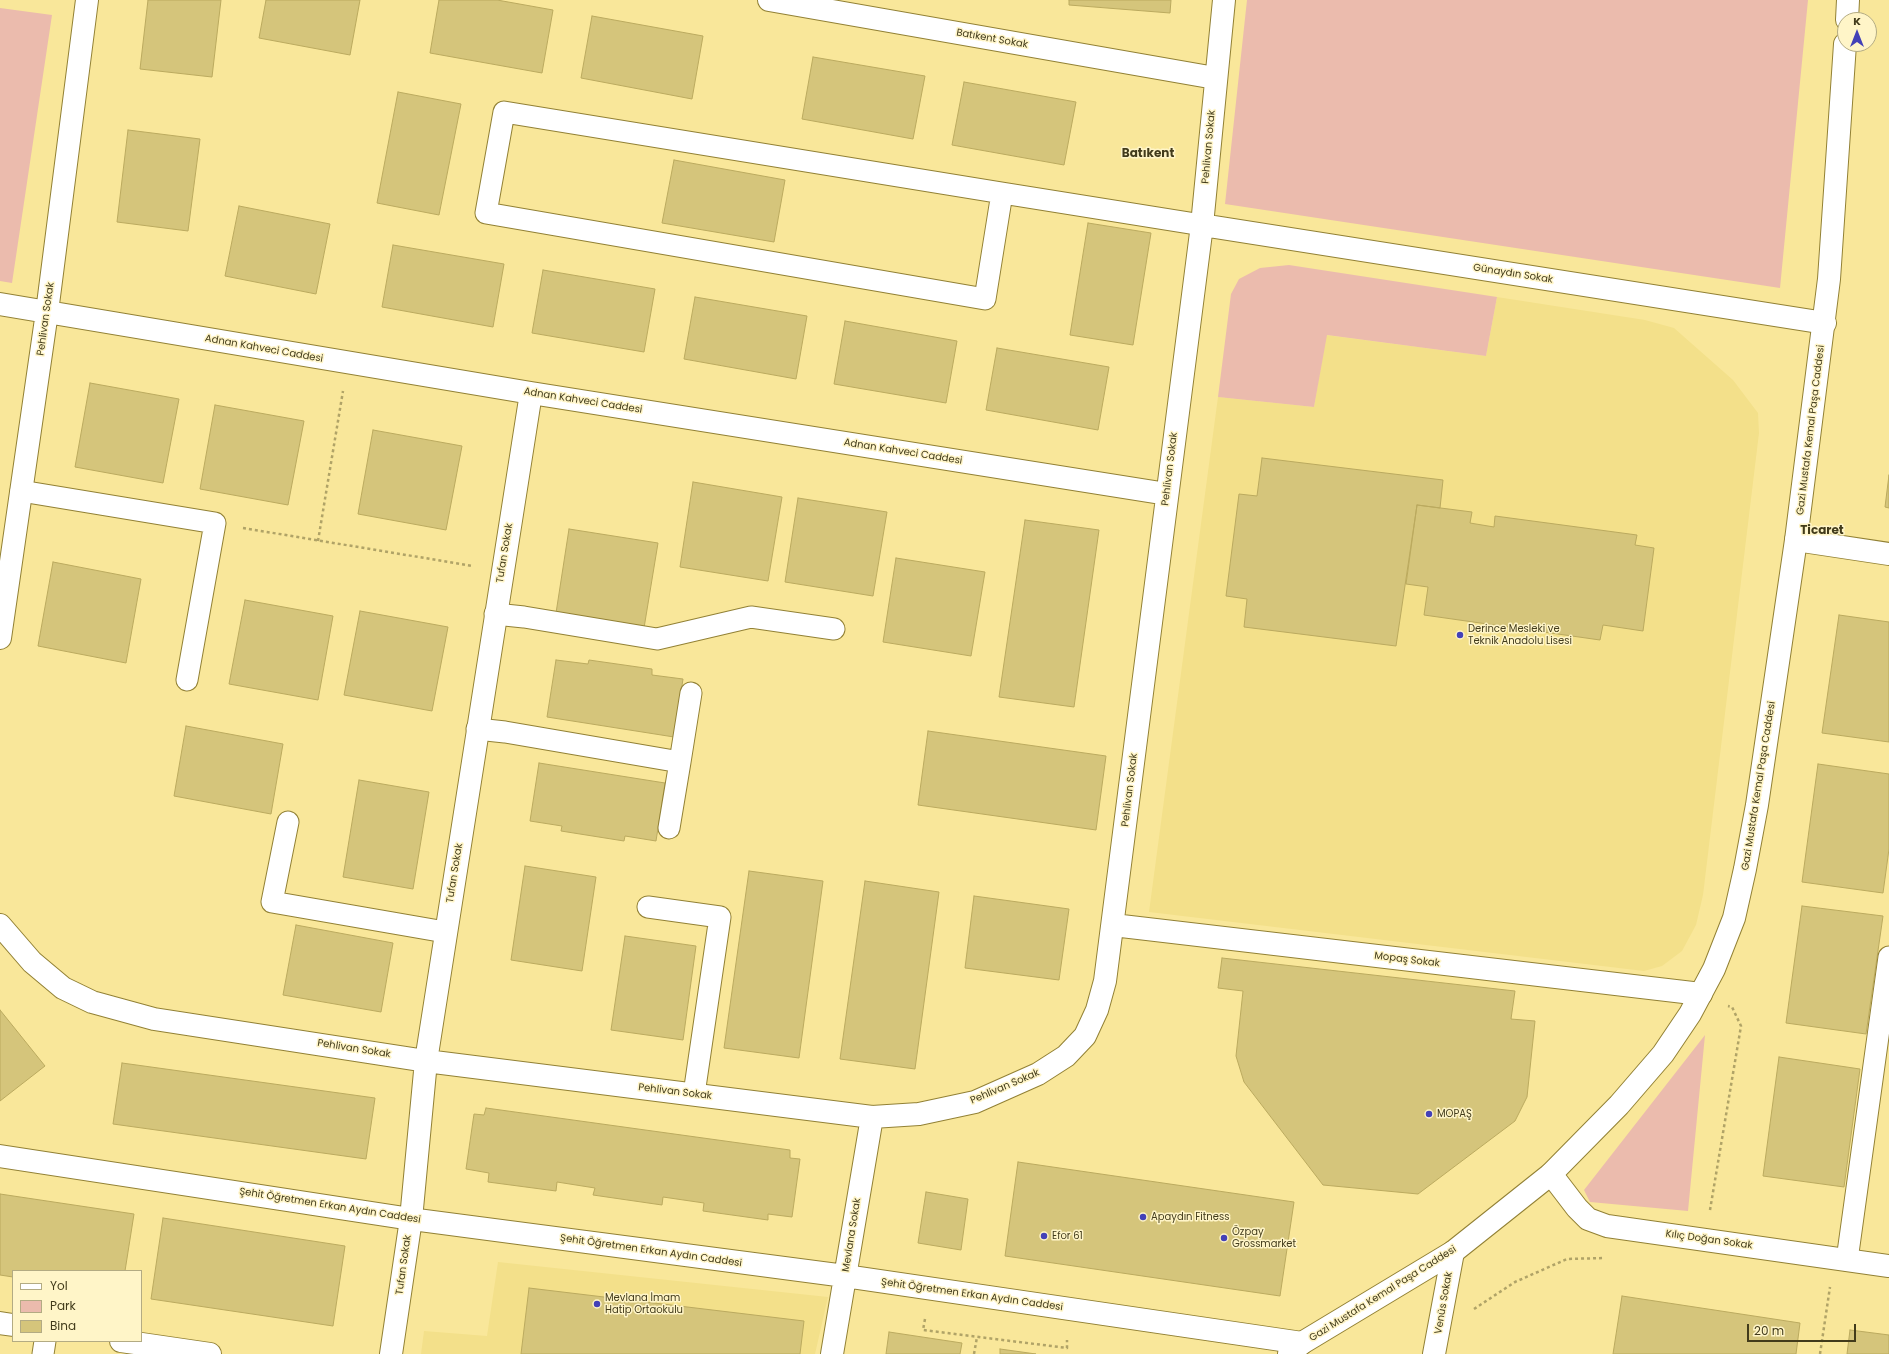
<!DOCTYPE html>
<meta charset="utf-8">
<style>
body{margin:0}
#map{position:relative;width:1889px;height:1354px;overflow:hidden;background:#f9e79a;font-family:Poppins,sans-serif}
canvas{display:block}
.legend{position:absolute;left:12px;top:1270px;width:130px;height:72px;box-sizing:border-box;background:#fff5c8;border:1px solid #b3ab83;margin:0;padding:5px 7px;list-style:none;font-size:12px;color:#423b1b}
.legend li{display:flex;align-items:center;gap:8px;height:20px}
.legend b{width:20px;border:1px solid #b3ab83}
.north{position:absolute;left:1837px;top:12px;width:40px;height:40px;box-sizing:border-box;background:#fff5c8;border:1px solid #b3ab83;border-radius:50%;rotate:0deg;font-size:11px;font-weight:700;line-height:16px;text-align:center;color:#423b1b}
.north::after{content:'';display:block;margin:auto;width:14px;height:18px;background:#4341b7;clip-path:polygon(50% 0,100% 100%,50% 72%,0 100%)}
.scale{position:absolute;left:1747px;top:1324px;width:109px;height:18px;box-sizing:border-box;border:2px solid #423b1b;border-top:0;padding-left:5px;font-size:12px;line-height:14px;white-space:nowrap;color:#423b1b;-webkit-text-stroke:3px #fff5c8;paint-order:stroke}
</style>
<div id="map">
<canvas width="1889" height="1354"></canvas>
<ul class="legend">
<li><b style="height:5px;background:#fff"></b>Yol</li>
<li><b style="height:11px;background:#ebbbad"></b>Park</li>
<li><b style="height:11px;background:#d5c57b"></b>Bina</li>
</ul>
<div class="north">K</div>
<div class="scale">20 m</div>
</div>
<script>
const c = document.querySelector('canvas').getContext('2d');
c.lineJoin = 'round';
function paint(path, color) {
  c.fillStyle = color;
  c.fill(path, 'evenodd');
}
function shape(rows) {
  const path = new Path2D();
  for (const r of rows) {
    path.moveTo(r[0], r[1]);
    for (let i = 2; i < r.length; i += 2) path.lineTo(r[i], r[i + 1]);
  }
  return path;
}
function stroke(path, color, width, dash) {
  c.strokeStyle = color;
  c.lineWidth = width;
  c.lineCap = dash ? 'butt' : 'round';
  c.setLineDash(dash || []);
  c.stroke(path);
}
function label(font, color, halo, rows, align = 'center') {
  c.font = font + ' Poppins,sans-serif';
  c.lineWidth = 3;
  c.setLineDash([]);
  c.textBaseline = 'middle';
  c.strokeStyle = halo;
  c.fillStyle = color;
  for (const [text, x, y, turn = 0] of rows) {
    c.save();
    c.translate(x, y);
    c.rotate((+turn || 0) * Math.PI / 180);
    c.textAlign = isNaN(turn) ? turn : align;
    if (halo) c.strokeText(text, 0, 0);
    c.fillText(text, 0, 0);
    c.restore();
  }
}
paint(shape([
 [1497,297,1645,320,1674,328,1733,380,1758,413,1759,433,1703,895,1696,925,1682,951,1662,966,1644,971,1149,912,1218,397,1314,407,1326,335,1486,356],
 [498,1262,828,1297,815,1354,421,1354,424,1331,487,1336]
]), '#f3e08a');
paint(shape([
 [1247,0,1808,0,1780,288,1225,204],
 [0,8,52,15,12,283,0,281],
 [1289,265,1497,297,1486,356,1327,335,1314,407,1218,397,1231,294,1239,279,1260,268],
 [1705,1035,1688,1211,1590,1202,1584,1190]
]), '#ebbbad');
const building = shape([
 [148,0,221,0,212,77,140,69,148,0],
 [266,0,360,0,350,55,259,38,266,0],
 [439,0,497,0,553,10,542,73,430,53,439,0],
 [1069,0,1171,0,1170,13,1069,5,1069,0],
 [592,16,703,36,692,99,581,78,592,16],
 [813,57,925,76,913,139,802,119,813,57],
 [964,82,1076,102,1064,165,952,145,964,82],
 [398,92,461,104,439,215,377,203,398,92],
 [128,130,200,139,188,231,117,222,128,130],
 [674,160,785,180,774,242,662,223,674,160],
 [239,206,330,224,316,294,225,276,239,206],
 [1088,223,1151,233,1133,345,1070,335,1088,223],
 [393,245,504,264,493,327,382,307,393,245],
 [543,270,655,289,644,352,532,333,543,270],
 [695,297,807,316,796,379,684,359,695,297],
 [845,321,957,341,946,403,834,384,845,321],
 [997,348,1109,367,1098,430,986,410,997,348],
 [90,383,179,399,163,483,75,467,90,383],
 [215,405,304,421,288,505,200,489,215,405],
 [373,430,462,446,446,530,358,514,373,430],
 [1262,458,1443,480,1440,508,1417,505,1396,646,1244,627,1247,599,1226,596,1239,494,1257,496,1262,458],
 [1889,475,1889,508,1885,507,1889,475],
 [693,482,782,497,768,581,680,567,693,482],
 [798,498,887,512,873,596,785,582,798,498],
 [1417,505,1472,512,1470,523,1494,527,1495,516,1637,535,1635,545,1654,548,1643,631,1603,625,1600,640,1424,615,1428,587,1406,584,1417,505],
 [1025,520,1099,530,1074,707,999,697,1025,520],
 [569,529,658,543,644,628,556,613,569,529],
 [896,558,985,572,971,656,883,642,896,558],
 [53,562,141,579,126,663,38,646,53,562],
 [245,600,333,616,318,700,229,684,245,600],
 [360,611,448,627,432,711,344,695,360,611],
 [1839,615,1889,622,1889,742,1822,733,1839,615],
 [556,660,588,664,589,660,652,669,652,675,683,679,674,737,547,717,556,660],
 [186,726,283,744,271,814,174,796,186,726],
 [928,731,1106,756,1096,830,918,805,928,731],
 [539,763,665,783,656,841,625,836,624,841,561,831,562,826,530,821,539,763],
 [1818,764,1889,774,1889,849,1883,893,1802,882,1818,764],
 [359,780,429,792,413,889,343,877,359,780],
 [525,866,596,877,582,971,511,960,525,866],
 [749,871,823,881,799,1058,724,1048,749,871],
 [865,881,939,892,915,1069,840,1059,865,881],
 [974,896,1069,909,1059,980,965,968,974,896],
 [1802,906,1883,916,1866,1034,1786,1023,1802,906],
 [296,925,393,943,381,1012,283,995,296,925],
 [625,936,696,946,683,1040,611,1030,625,936],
 [1222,958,1515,991,1511,1019,1535,1021,1527,1097,1515,1121,1418,1194,1323,1185,1244,1082,1236,1056,1243,991,1218,988,1222,958],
 [0,1010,45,1066,0,1101,0,1010],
 [1779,1057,1860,1069,1844,1187,1763,1176,1779,1057],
 [122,1063,375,1098,366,1159,113,1124,122,1063],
 [486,1108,790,1150,790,1158,800,1159,792,1217,768,1214,768,1220,703,1211,704,1203,663,1197,662,1205,593,1195,595,1188,557,1182,556,1191,488,1182,489,1173,466,1169,474,1114,484,1115,486,1108],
 [1018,1162,1294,1202,1280,1296,1005,1256,1018,1162],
 [926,1192,968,1199,961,1250,918,1243,926,1192],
 [0,1194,134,1214,125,1271,13,1271,13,1277,0,1275,0,1194],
 [163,1218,345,1246,333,1326,151,1299,163,1218],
 [529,1288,804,1321,800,1354,521,1354,529,1288],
 [1622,1296,1800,1323,1796,1354,1613,1354,1622,1296],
 [1850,1330,1889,1335,1889,1354,1847,1354,1850,1330],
 [889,1332,962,1343,960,1354,886,1354,889,1332],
 [1000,1349,1036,1354,1000,1354,1000,1349]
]);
paint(building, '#d5c57b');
stroke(building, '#bbaa5f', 1);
const service = shape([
 [1002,193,985,299,486,213,504,112,1002,193,1202,225],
 [21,491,215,523,187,680],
 [495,614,524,617,657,639,751,617,834,629],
 [477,729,505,732,680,762,691,693],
 [288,822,272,902,445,932],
 [669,828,680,762],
 [648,907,720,917,694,1094],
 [1847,1260,1889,957],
 [43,1354,45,1341]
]);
const minor = shape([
 [769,0,1215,78],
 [1202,225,1825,323],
 [0,304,531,393,1167,494],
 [1796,540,1889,554],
 [0,638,47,312,87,0],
 [0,925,32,962,63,988,92,1002,154,1019,426,1061,872,1117,919,1114,975,1102,1038,1074,1066,1056,1085,1036,1097,1010,1105,981,1202,225,1224,0],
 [1113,925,1701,994],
 [0,1156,411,1219,845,1276,1302,1343],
 [1551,1174,1577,1208,1588,1219,1607,1226,1889,1266],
 [0,1323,13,1325],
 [121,1341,210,1354],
 [391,1354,411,1219,426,1061,531,393],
 [832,1354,872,1117],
 [1434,1354,1453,1252]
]);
const tertiary = shape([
 [1847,20,1848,0],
 [1289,1354,1302,1343,1453,1252,1551,1174,1619,1105,1663,1054,1690,1014,1714,969,1734,918,1745,869,1757,805,1796,540,1829,279,1845,44]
]);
stroke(service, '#928135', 23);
stroke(minor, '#928135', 24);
stroke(tertiary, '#928135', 24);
stroke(shape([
 [243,528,473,566],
 [318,541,343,391],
 [1710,1210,1741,1026,1732,1007,1728,1006],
 [1474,1309,1515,1282,1567,1259,1604,1258],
 [925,1319,923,1330,1067,1348,1067,1340],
 [974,1354,977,1337],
 [1820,1354,1830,1287]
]), '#b0a367', 2.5, [3, 3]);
stroke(service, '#fff', 21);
stroke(minor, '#fff', 22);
stroke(tertiary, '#fff', 22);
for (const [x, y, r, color] of [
 [1460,635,4,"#4341b7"],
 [1429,1114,4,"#4341b7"],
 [1143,1217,4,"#4341b7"],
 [1044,1236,4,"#4341b7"],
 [1224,1238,4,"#4341b7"],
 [597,1304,4,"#4341b7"]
]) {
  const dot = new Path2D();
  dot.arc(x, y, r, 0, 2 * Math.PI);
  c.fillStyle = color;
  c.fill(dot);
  stroke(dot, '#fff5c8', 1.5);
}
label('10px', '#423b1b', '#fff5c8', [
 ["Batıkent Sokak",992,39,10],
 ["Pehlivan Sokak",1209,147,-85],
 ["Günaydın Sokak",1513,274,9],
 ["Pehlivan Sokak",46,319,-82],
 ["Adnan Kahveci Caddesi",264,349,10],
 ["Adnan Kahveci Caddesi",583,401,9],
 ["Gazi Mustafa Kemal Paşa Caddesi",1811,430,-83],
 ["Adnan Kahveci Caddesi",903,452,9],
 ["Pehlivan Sokak",1170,469,-83],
 ["Tufan Sokak",505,553,-81],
 ["Gazi Mustafa Kemal Paşa Caddesi",1759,786,-81],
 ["Pehlivan Sokak",1130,790,-83],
 ["Tufan Sokak",455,873,-81],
 ["Mopaş Sokak",1407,960,7],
 ["Pehlivan Sokak",354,1049,9],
 ["Pehlivan Sokak",1005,1087,-23],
 ["Pehlivan Sokak",675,1092,7],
 ["Şehit Öğretmen Erkan Aydın Caddesi",330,1206,9],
 ["Mevlana Sokak",852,1235,-81],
 ["Kılıç Doğan Sokak",1709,1240,8],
 ["Şehit Öğretmen Erkan Aydın Caddesi",651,1251,8],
 ["Tufan Sokak",404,1265,-82],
 ["Gazi Mustafa Kemal Paşa Caddesi",1383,1294,-32],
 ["Şehit Öğretmen Erkan Aydın Caddesi",972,1295,8],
 ["Venüs Sokak",1444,1303,-80]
]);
label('10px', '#423b1b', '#fff5c8', [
 ["Derince Mesleki ve",1468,629],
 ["Teknik Anadolu Lisesi",1468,641],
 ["MOPAŞ",1437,1114],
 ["Apaydın Fitness",1151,1217],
 ["Özpay",1232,1232],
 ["Grossmarket",1232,1244],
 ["Efor 61",1052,1236],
 ["Mevlana İmam",605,1298],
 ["Hatip Ortaokulu",605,1310]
], 'left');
label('bold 12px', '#423b1b', '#fff5c8', [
 ["Batıkent",1148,154],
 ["Ticaret",1822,531]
]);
</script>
